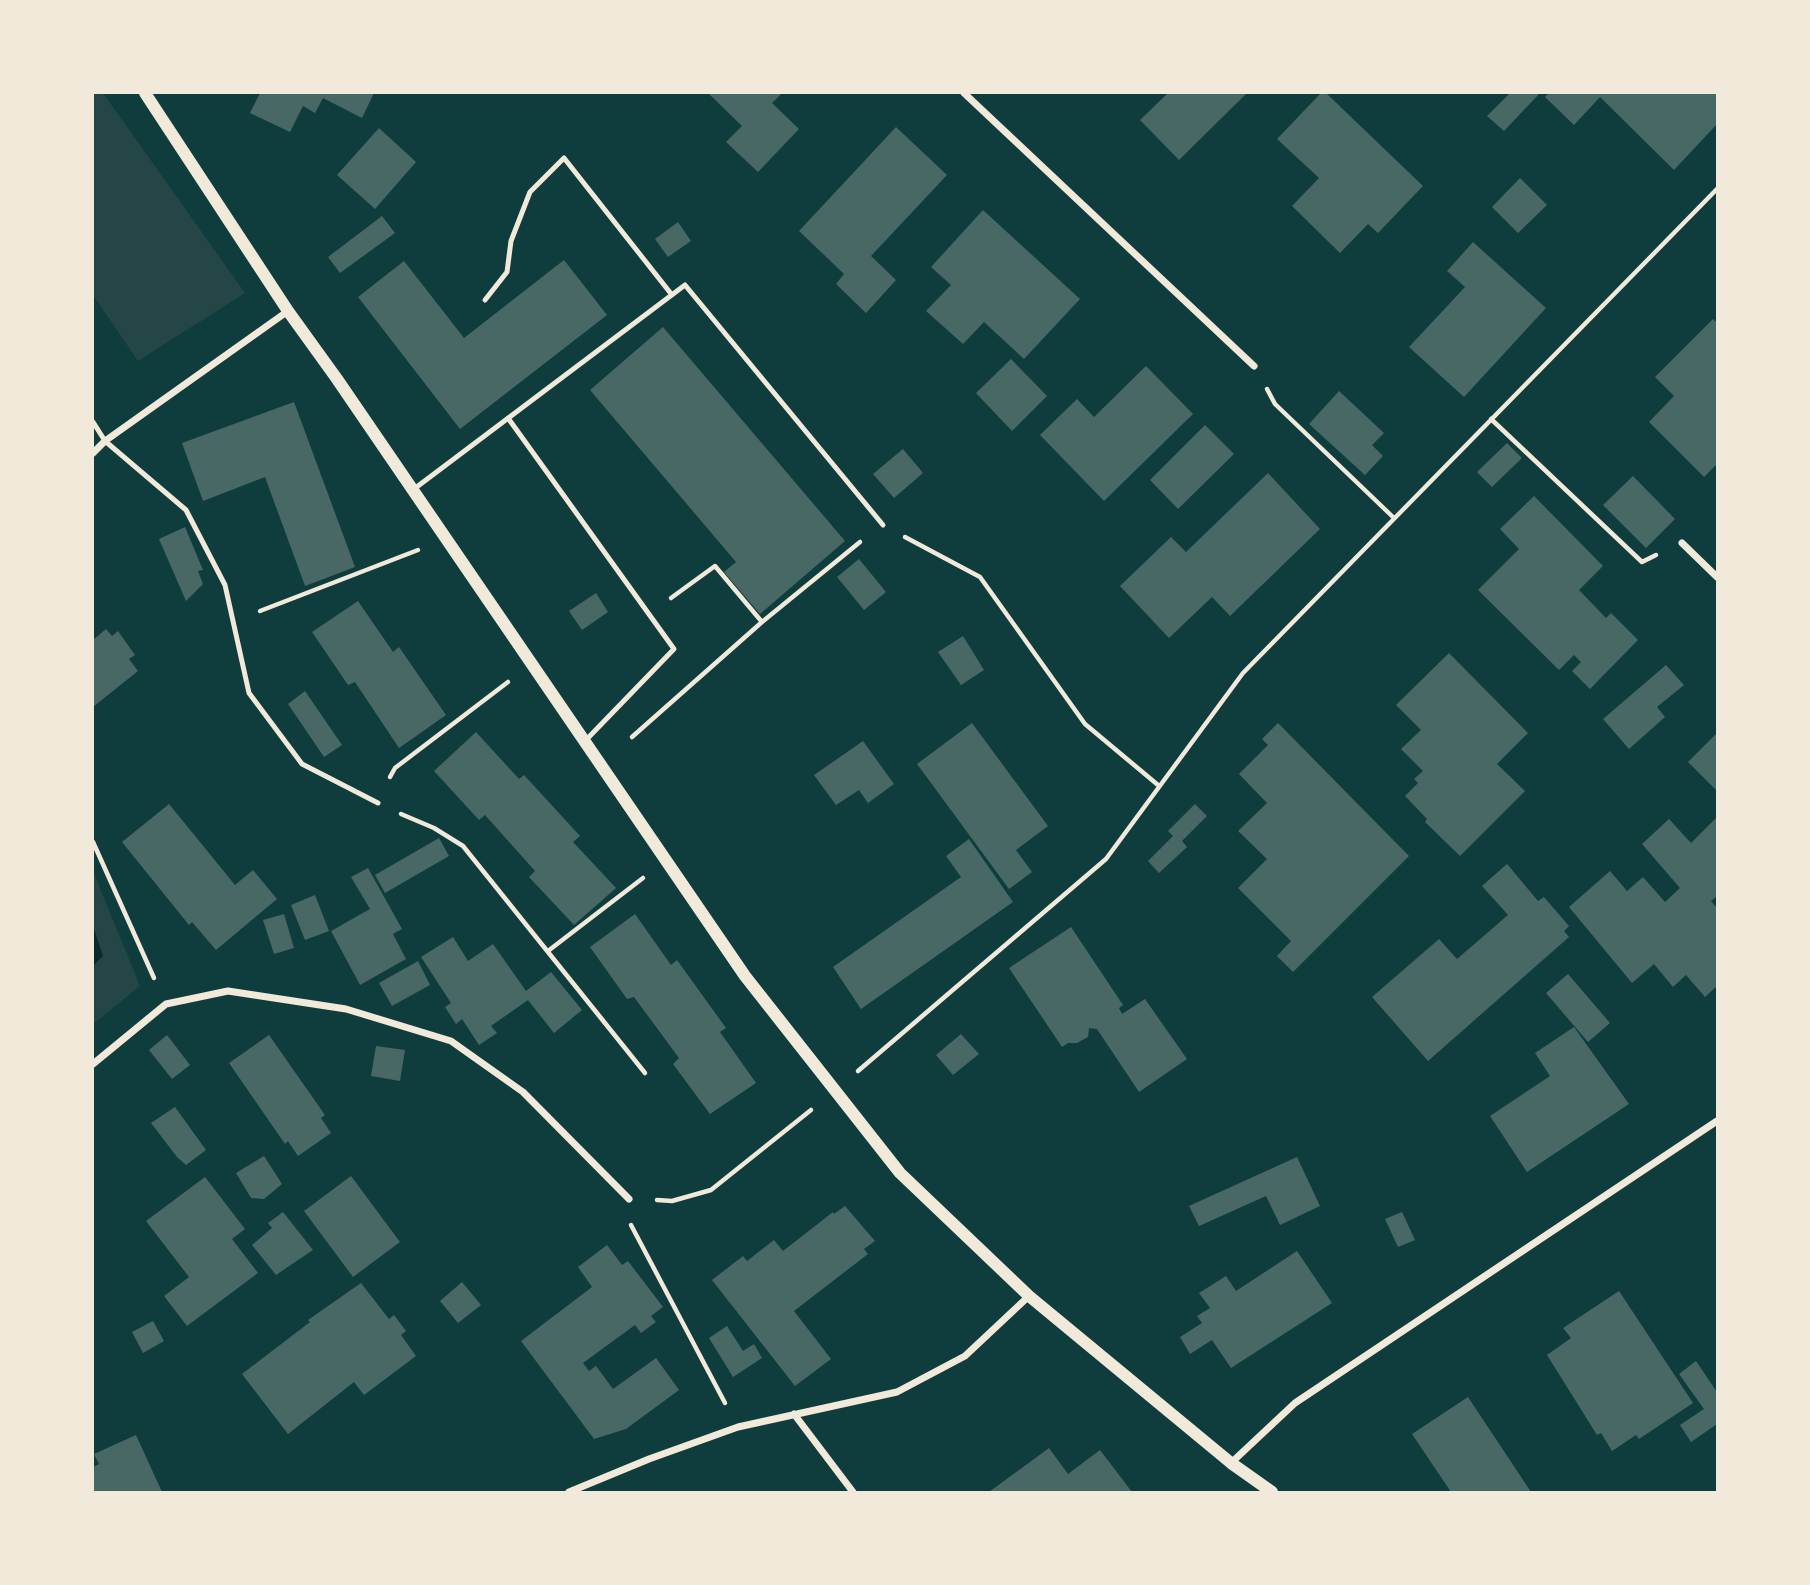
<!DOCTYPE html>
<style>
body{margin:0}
#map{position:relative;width:1810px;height:1585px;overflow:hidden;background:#0f3d3e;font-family:"Work Sans",sans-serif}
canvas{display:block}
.frame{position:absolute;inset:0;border:94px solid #f1e9da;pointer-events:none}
</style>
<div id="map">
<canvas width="1810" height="1585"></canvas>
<div class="frame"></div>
</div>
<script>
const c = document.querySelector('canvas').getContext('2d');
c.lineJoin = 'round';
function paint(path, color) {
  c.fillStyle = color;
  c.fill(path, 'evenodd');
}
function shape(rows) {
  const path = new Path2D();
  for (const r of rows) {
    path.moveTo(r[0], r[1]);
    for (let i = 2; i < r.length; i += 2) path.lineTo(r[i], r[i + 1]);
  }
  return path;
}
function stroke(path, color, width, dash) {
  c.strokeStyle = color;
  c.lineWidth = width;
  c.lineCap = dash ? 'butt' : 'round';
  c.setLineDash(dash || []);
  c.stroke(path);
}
paint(shape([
 [93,93,103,93,245,293,138,361,93,295],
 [93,871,140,986,93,1024]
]), '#244646');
paint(shape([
 [93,926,103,956,93,966]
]), '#0a2a2b');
paint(shape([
 [260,93,374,93,362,118,323,98,315,113,303,106,290,132,250,113],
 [708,93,782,93,772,103,799,129,758,172,726,142,742,126],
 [1168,93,1247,93,1179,160,1140,120],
 [1321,93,1326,93,1423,186,1378,233,1368,224,1340,253,1292,206,1319,178,1277,139],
 [1510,93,1540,93,1504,131,1487,116],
 [1549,93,1717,93,1717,124,1674,170,1600,97,1574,125,1545,97],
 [896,127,947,175,871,256,896,280,866,313,836,284,844,274,799,231],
 [379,128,416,162,375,209,337,175],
 [1520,178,1547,205,1518,233,1492,207],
 [983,210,1080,299,1024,359,984,322,963,344,926,311,951,285,931,267],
 [382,216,395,233,340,273,328,257],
 [678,222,691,241,668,257,655,239],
 [1473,242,1546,308,1464,397,1409,347,1465,287,1447,271],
 [564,260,607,315,460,429,358,297,404,261,464,338],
 [1713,319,1717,323,1717,464,1704,477,1649,422,1674,396,1655,377],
 [663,327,845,541,760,614,724,572,736,562,590,390],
 [1011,359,1047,396,1012,431,976,393],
 [1146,366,1193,414,1104,501,1040,435,1077,399,1094,417],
 [1339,391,1384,433,1372,445,1383,456,1365,475,1309,424],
 [294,402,355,567,305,586,265,477,203,501,182,443],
 [1205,425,1234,454,1178,509,1150,480],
 [1507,443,1522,458,1492,487,1477,472],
 [903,449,923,473,894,498,873,474],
 [1268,473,1320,529,1230,616,1212,597,1169,638,1120,586,1171,537,1186,552],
 [1633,476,1675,519,1646,548,1603,505],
 [1534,496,1603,566,1579,590,1606,618,1611,613,1638,640,1590,689,1572,671,1581,662,1574,655,1559,670,1478,590,1519,549,1500,529],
 [185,527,203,570,198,571,203,584,186,601,159,539],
 [859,559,886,592,864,610,837,577],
 [596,593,608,612,582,630,569,611],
 [358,601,393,652,399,647,446,715,399,748,355,682,348,685,312,632],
 [106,629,112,636,118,631,135,655,129,659,138,671,93,707,93,640],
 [963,636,984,670,961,685,938,652],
 [1449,653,1528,733,1497,764,1525,791,1460,856,1425,822,1427,819,1405,796,1418,783,1414,779,1423,771,1401,749,1421,730,1396,705],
 [1666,665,1684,685,1657,707,1665,717,1629,749,1603,719],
 [305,691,342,745,324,757,288,704],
 [972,723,1048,826,1016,850,1032,872,1009,889,917,764],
 [1278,723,1409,856,1293,972,1277,956,1291,941,1238,888,1267,859,1238,831,1267,803,1239,774,1268,745,1262,739],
 [476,732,519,779,524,775,580,836,573,842,616,888,574,925,529,877,535,871,485,815,479,820,434,771],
 [1717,733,1717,791,1688,762],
 [863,741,894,784,868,803,859,790,836,805,814,775],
 [169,804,235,885,253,870,277,899,216,950,192,922,189,925,122,842],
 [1195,804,1207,816,1182,841,1187,847,1159,873,1148,861,1173,836,1168,831],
 [1717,817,1717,896,1711,901,1717,908,1717,986,1705,997,1686,975,1673,987,1654,964,1632,983,1569,907,1610,871,1627,891,1643,877,1665,902,1680,888,1642,844,1669,819,1691,843],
 [439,838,449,856,385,893,375,875],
 [969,839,1013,902,861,1009,833,967,961,877,946,856],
 [1507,864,1538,901,1544,897,1569,926,1564,931,1569,937,1428,1061,1372,997,1439,939,1457,959,1508,915,1482,886],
 [368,868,402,929,393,934,406,959,360,985,331,931,370,909,351,877],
 [315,895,329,931,305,940,291,905],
 [284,914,294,948,274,954,263,920],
 [635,914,671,965,677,960,726,1028,720,1032,756,1083,710,1114,673,1064,679,1058,634,997,627,999,590,947],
 [1071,927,1123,1005,1119,1008,1122,1014,1145,999,1187,1059,1139,1092,1097,1029,1089,1028,1088,1037,1077,1043,1068,1043,1062,1047,1009,968],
 [453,937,468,961,493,944,526,991,551,972,582,1010,554,1033,528,1000,491,1026,497,1033,479,1045,462,1019,456,1024,445,1007,451,1003,421,957],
 [418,961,430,985,392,1006,379,983],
 [1568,974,1610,1023,1588,1042,1546,993],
 [1574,1027,1629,1104,1527,1172,1490,1116,1550,1076,1535,1053],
 [961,1034,979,1054,953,1075,936,1055],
 [167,1035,190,1065,172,1079,149,1050],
 [269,1035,325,1115,321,1118,331,1133,298,1156,288,1141,285,1144,229,1063],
 [376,1046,405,1050,400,1081,371,1076],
 [175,1107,206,1150,186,1165,177,1157,151,1123],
 [264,1156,282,1184,264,1199,251,1198,236,1173],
 [1297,1157,1320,1206,1280,1225,1266,1196,1199,1226,1189,1206],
 [351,1176,400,1242,353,1277,304,1211],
 [205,1177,245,1229,232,1239,258,1273,187,1326,164,1296,189,1277,146,1221],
 [845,1206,875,1241,864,1249,868,1254,794,1311,831,1359,795,1386,712,1280,743,1256,747,1261,774,1240,783,1251,833,1212,834,1214],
 [283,1212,313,1250,276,1275,252,1245,272,1228,268,1223],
 [1402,1212,1415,1240,1398,1247,1385,1219],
 [607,1245,622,1265,628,1261,663,1307,651,1316,656,1322,641,1333,635,1325,583,1363,589,1371,596,1366,613,1389,656,1358,679,1390,626,1429,594,1439,521,1341,592,1287,578,1267],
 [1297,1251,1332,1303,1231,1368,1212,1340,1190,1354,1180,1337,1202,1323,1197,1316,1210,1308,1199,1293,1226,1276,1236,1291],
 [462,1282,481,1305,458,1323,440,1301],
 [361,1283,389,1319,394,1315,406,1331,401,1335,416,1356,364,1395,354,1382,288,1434,242,1374,310,1322,308,1320],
 [1619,1291,1693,1403,1639,1439,1636,1435,1612,1451,1601,1433,1597,1435,1547,1355,1571,1338,1563,1328],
 [153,1321,164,1341,143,1353,132,1332],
 [727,1326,743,1351,754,1344,762,1358,733,1377,709,1338],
 [1696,1361,1717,1392,1717,1424,1691,1442,1680,1425,1704,1409,1679,1374],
 [1468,1397,1531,1492,1451,1492,1412,1434],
 [136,1435,162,1492,93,1492,93,1467,99,1464,94,1454],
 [1049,1448,1068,1474,1100,1450,1132,1492,989,1492]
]), '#486865');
stroke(shape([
 [1267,389,1275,404,1394,518],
 [1491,419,1642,562,1656,555],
 [905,537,980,577,1085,724,1158,785],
 [671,598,715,566,762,622,860,542],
 [260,611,418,550],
 [632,737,762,622],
 [390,777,395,768,508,682],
 [401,814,434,828,463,846,645,1073],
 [93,842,154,978],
 [548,951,643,878],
 [858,1071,1106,859,1243,673,1717,189],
 [657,1200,672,1201,711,1190,811,1110],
 [631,1225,725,1403]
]), '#f1e9da', 4.5);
stroke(shape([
 [485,300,507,272,511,241,530,192,564,158,672,295],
 [508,418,674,649,586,740],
 [93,422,105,441,186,510,225,585,249,693,302,764,378,803],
 [414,489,685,285,883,525]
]), '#f1e9da', 5);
stroke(shape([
 [964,93,1254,366],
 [93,453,105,441,288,311],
 [1682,543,1717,577],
 [93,1064,166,1004,228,991,346,1009,451,1041,523,1092,629,1199],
 [794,1414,853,1492],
 [1231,1463,1295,1403,1717,1121],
 [569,1492,649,1459,738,1427,897,1392,965,1356,1029,1296]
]), '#f1e9da', 7);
stroke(shape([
 [145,93,288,311,337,379,745,976,900,1173,1029,1296,1231,1463,1272,1492]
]), '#f1e9da', 12);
</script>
